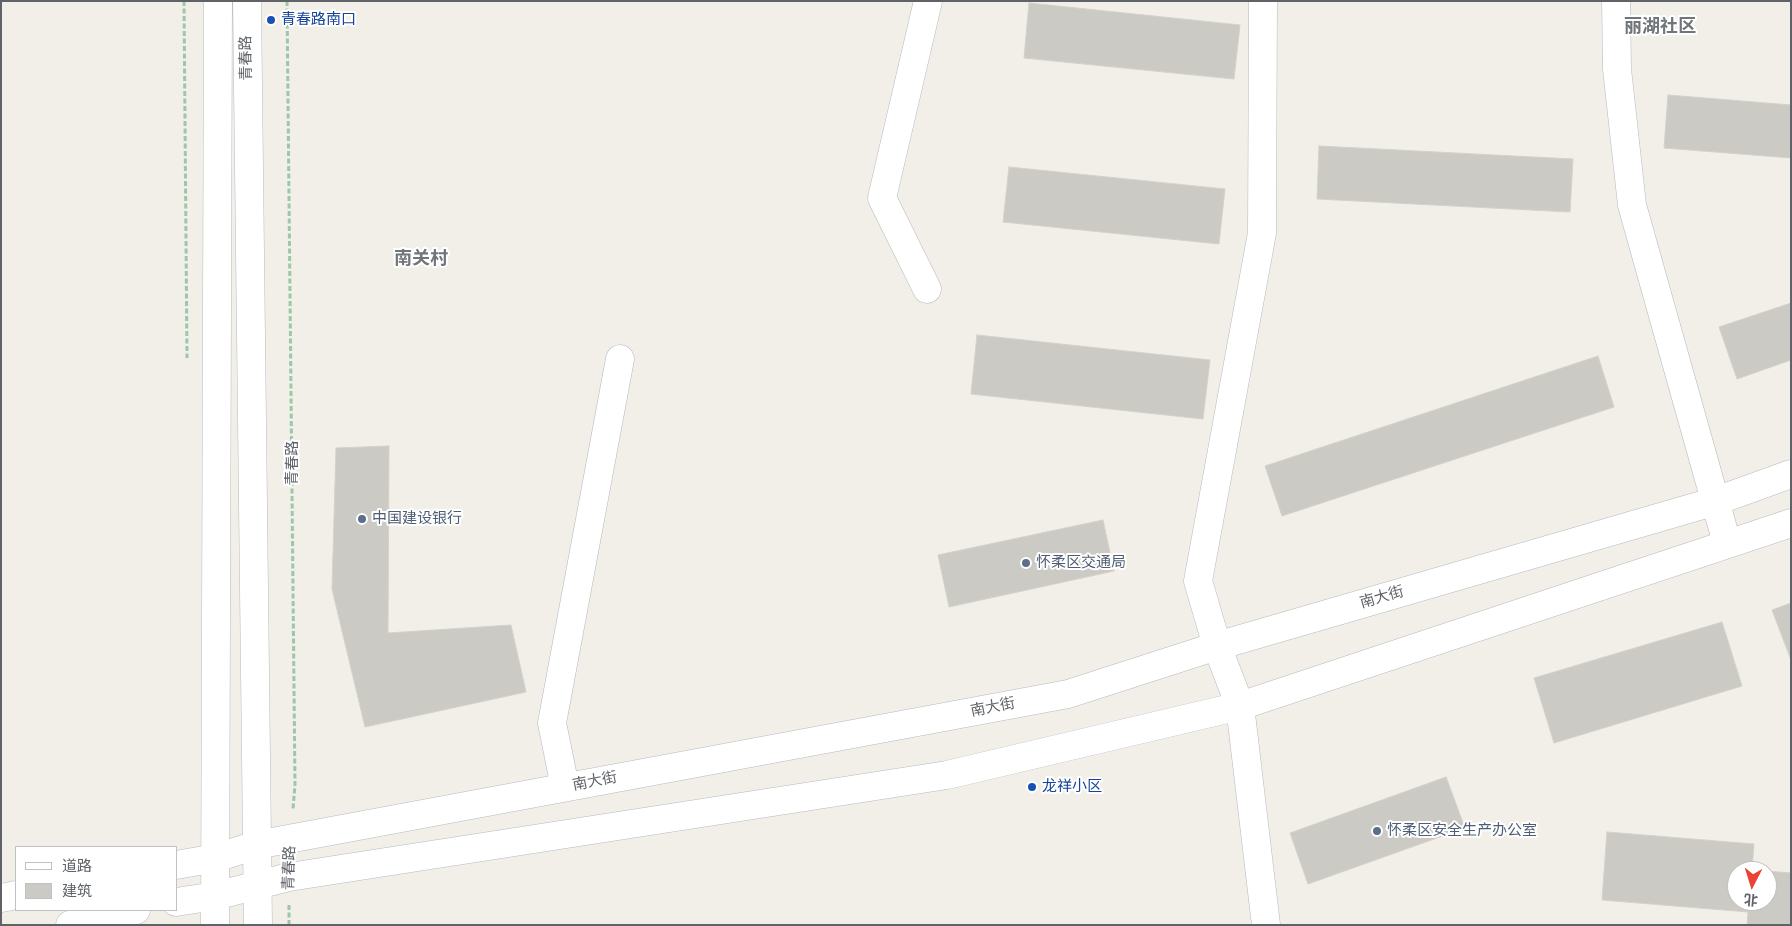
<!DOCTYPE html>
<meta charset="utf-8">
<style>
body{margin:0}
#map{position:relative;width:1792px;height:926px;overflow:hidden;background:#f1efe8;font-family:"Titillium Web","Noto Sans SC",sans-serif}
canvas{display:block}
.frame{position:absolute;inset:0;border:2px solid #5f6368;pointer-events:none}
.legend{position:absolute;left:15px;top:846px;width:162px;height:65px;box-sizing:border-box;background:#fff;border:1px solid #bfc1c3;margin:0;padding:6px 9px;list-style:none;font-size:15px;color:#5f6368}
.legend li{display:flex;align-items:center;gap:10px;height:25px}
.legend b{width:25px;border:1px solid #bfc1c3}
.north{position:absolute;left:1727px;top:861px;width:50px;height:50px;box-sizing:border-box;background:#fff;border:1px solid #bfc1c3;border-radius:50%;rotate:185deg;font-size:14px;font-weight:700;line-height:20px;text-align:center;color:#5f6368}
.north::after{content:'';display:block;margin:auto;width:18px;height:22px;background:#ea4335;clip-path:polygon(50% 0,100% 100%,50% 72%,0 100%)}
</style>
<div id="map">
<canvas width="1792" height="926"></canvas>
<div class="frame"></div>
<ul class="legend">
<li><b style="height:6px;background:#fff"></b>道路</li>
<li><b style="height:14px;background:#cccac5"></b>建筑</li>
</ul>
<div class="north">北</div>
</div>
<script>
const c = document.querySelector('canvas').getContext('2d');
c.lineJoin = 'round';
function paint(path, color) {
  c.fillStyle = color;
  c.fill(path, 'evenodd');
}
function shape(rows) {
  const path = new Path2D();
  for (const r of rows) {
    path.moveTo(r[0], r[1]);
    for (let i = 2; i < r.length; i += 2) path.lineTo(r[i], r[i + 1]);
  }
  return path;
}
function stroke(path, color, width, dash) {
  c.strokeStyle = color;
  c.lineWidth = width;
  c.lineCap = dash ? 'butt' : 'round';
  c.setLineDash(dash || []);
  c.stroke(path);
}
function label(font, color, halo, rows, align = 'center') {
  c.font = font + ' "Titillium Web","Noto Sans SC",sans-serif';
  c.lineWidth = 4;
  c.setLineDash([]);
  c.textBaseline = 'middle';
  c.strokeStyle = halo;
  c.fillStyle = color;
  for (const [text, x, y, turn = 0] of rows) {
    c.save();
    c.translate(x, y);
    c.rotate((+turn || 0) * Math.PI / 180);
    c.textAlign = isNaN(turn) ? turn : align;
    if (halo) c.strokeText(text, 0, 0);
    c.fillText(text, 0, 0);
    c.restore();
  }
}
const building = shape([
 [1029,3,1240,25,1234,79,1024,58,1029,3],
 [1668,95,1791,105,1791,158,1664,148,1668,95],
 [1319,146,1573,159,1570,212,1317,199,1319,146],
 [1009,167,1225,189,1219,244,1003,222,1009,167],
 [1791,303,1791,360,1737,379,1719,327,1791,303],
 [977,335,1210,360,1203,419,971,394,977,335],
 [1598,356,1614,407,1282,516,1265,466,1598,356],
 [389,446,388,633,511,625,526,692,365,727,332,589,336,448,389,446],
 [1103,520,1114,571,949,607,938,555,1103,520],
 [1791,603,1791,660,1772,610,1791,603],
 [1722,622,1742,686,1554,743,1534,678,1722,622],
 [1446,777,1465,828,1308,884,1290,833,1446,777],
 [1607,832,1754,844,1752,870,1764,871,1737,871,1737,901,1767,901,1767,871,1791,873,1791,925,1747,925,1748,912,1602,900,1607,832]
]);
paint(building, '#cccac5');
stroke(building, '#d6d1c6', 1);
const minor = shape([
 [1263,1,1262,233,1198,581,1217,646,1240,706,1266,925],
 [1616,1,1617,69,1632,205,1727,543],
 [927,289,882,198,928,1],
 [565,787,552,723,620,359]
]);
const secondary = shape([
 [247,1,258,925],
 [176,865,216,858,256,845,1068,694,1217,646,1716,501,1791,474],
 [1,898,16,895],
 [176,902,215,896,289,877,947,775,1240,706,1791,523],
 [70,925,136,910],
 [215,925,218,1]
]);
stroke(minor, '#b5b8bc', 29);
stroke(secondary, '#b6babf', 29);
stroke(shape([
 [184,1,187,358],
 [287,1,295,785,293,809],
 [289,925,289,905]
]), '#9cc7a9', 3, [5, 2.5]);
stroke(minor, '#fff', 28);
stroke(secondary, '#fff', 28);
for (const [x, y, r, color] of [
 [271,20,5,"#1a4fb4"],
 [362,519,5,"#5c6f8a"],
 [1026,563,5,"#5c6f8a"],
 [1032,787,5,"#1a4fb4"],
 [1377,831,5,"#5c6f8a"]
]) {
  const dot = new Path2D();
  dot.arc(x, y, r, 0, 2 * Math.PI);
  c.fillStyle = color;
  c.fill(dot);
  stroke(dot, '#fff', 2);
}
label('15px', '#164399', '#fff', [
 ["青春路南口",281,20],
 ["龙祥小区",1042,787]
], 'left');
label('15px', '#5f6368', '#fff', [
 ["青春路",247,58,-91],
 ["青春路",293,463,-90],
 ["南大街",1382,598,-16],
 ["南大街",993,708,-11],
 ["南大街",595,782,-11],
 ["青春路",290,868,-88]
]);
label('15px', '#4e5e75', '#fff', [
 ["中国建设银行",372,519],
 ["怀柔区交通局",1036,563],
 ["怀柔区安全生产办公室",1387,831]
], 'left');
label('bold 18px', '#70757a', '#fff', [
 ["丽湖社区",1660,28],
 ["南关村",421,260]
]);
</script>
